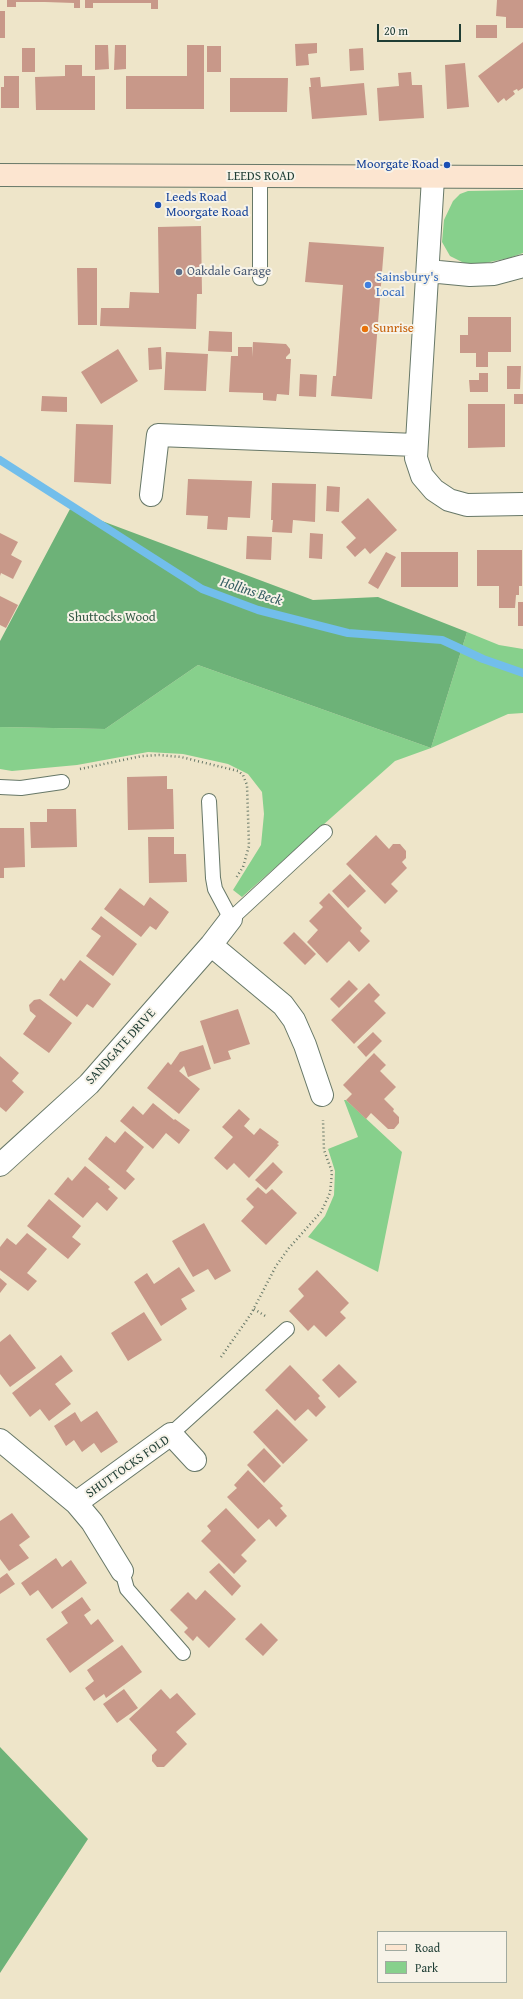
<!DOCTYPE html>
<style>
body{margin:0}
#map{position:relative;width:523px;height:1999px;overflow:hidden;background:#eee5c9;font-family:"Gentium Book Plus",serif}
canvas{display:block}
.legend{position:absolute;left:377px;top:1931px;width:130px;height:52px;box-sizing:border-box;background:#f7f3e8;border:1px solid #a1aaa0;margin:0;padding:5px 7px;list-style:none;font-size:12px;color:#1f3d34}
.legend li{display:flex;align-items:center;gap:8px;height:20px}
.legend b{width:20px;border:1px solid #a1aaa0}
.scale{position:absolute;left:377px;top:24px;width:84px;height:18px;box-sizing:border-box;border:2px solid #1f3d34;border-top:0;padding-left:5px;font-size:12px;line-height:14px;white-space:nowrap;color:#1f3d34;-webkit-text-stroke:3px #f7f3e8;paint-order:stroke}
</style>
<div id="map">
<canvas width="523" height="1999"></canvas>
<ul class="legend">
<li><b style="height:5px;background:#fce5d0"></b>Road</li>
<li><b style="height:11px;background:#87d08c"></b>Park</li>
</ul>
<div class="scale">20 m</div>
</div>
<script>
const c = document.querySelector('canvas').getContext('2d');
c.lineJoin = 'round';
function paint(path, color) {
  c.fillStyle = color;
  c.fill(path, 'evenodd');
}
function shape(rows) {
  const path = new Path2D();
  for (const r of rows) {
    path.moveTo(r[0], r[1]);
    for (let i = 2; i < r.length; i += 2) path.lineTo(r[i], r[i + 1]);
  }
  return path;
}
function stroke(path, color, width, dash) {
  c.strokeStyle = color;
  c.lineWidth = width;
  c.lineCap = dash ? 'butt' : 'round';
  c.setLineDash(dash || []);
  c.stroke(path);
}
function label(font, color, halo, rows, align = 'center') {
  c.font = font + ' "Gentium Book Plus",serif';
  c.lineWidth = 4;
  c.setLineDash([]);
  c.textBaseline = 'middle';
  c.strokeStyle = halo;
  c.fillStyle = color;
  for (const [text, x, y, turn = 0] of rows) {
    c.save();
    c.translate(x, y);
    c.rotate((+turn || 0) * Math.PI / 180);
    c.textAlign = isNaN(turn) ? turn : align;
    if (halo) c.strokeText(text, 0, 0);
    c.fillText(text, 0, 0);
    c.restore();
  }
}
paint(shape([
 [523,190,523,253,509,258,485,263,464,263,450,256,442,242,444,220,453,201,460,194,468,191],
 [467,632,499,645,523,649,523,713,508,714,431,748,395,761,242,897,233,890,261,845,264,814,262,792,248,774,228,764,183,754,148,752,77,765,12,771,0,769,0,727,105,729,198,665,431,748],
 [344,1100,346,1100,402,1152,378,1272,308,1237,325,1216,334,1195,335,1171,328,1149,358,1137]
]), '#87d08c');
paint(shape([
 [70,509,313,600,378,597,467,632,431,748,198,665,105,729,0,727,0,641],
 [0,1747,88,1839,0,1973]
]), '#6db278');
stroke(shape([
 [0,460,202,589,258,610,348,633,442,640,483,659,523,673]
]), '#72beeb', 8);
paint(shape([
 [7,0,80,0,80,8,74,8,74,3,45,2,16,2,16,7,7,7],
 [85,0,158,0,158,9,151,9,151,3,93,3,93,8,85,8],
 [497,0,523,0,523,28,506,28,506,17,496,16],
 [0,11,5,11,5,38,0,38],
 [476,25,497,25,497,38,476,38],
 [523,42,523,88,518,91,517,89,513,91,515,94,506,101,504,98,498,103,478,76],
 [317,43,317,53,308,54,309,65,296,66,295,44],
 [95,45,108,45,109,69,95,70],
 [115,45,126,45,126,69,114,70],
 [187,45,204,45,204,109,126,109,126,76,187,76],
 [207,46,221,46,221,72,207,72],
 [22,48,35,48,35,72,22,72],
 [363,48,364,70,350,71,349,49],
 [465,63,469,107,447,109,445,65],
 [65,65,82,65,82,76,95,76,95,110,36,110,35,77,65,76],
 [411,72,412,85,422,85,424,118,379,121,377,88,399,86,398,73],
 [4,76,19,76,19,108,1,108,1,87,4,87],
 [320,77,321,87,364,83,367,115,312,119,309,87,311,87,310,78],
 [230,78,288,78,287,112,230,112],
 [201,226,202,294,197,294,196,329,100,326,101,308,129,308,130,292,159,293,158,227],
 [309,242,384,247,372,399,331,396,333,376,336,376,343,285,305,282],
 [77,268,97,268,97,325,78,325],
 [468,317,511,317,511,352,488,352,488,367,476,367,476,353,460,353,460,335,468,335],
 [209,331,232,332,232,352,208,351],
 [253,342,286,344,290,349,290,353,286,357,286,359,291,359,289,395,277,394,276,401,263,400,263,393,229,392,231,356,238,356,238,347,252,347,252,357],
 [161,347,162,369,149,370,148,348],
 [118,349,138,381,101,404,81,372],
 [166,352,208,354,206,391,164,390],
 [507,366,521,366,520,389,507,389],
 [479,373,488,373,488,392,470,392,469,380,479,380],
 [300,374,317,375,316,397,299,396],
 [514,394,523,394,523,404,514,404],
 [42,396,67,397,67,412,41,411],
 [468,404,505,404,505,447,468,448],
 [76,424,113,425,111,484,74,482],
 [188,479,252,481,250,518,228,517,227,530,207,529,208,516,186,515],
 [272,483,316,484,315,522,293,520,292,533,272,532,273,520,271,520],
 [327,486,340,487,339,512,326,511],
 [368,498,397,530,370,554,365,548,355,557,346,547,356,538,341,522],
 [0,533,18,542,11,555,22,561,13,579,1,573,0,576],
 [310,533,323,534,322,559,309,558],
 [247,536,272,537,271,560,246,559],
 [477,550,522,550,522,586,519,586,519,595,516,595,515,608,499,608,499,586,477,586],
 [386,552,396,557,378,589,368,583],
 [401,552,458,552,458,587,401,587],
 [0,596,18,605,6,628,0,625],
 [518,602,523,602,523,626,518,626],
 [167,776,167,789,173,789,174,829,128,830,127,777],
 [47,809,76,809,77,847,31,848,30,822,47,822],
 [0,828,24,828,25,867,4,868,4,878,0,878],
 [376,835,389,849,393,844,400,844,406,851,406,858,402,862,407,868,391,884,398,891,385,904,346,864],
 [148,837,174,837,174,854,186,854,187,882,149,883],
 [350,874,366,891,348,908,332,891],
 [120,888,144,906,150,897,169,912,156,930,150,926,141,937,104,909],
 [329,893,362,928,360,931,370,941,359,952,349,941,327,963,307,942,318,930,309,921,323,907,319,903],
 [101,916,137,944,113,976,86,956,101,936,91,929],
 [294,932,316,954,305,965,283,943],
 [80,960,111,984,93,1008,87,1004,77,1017,49,995,61,978,64,981],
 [349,980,358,989,339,1008,330,999],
 [369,983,380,995,374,1001,386,1013,354,1044,331,1020],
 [40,999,72,1023,49,1053,23,1034,36,1016,30,1011,29,1005,34,1000],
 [238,1009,250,1044,228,1051,231,1059,214,1064,200,1021],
 [373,1032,382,1041,366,1057,357,1047],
 [203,1045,211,1069,188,1077,184,1066,179,1071,200,1089,179,1114,147,1088,168,1062,171,1065,180,1052],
 [374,1053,386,1065,380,1071,396,1087,384,1099,394,1109,393,1111,399,1117,399,1123,394,1129,388,1129,371,1113,366,1119,346,1100,352,1094,343,1085],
 [0,1056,19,1073,12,1081,24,1092,6,1112,0,1107],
 [153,1103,174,1120,175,1119,190,1130,179,1144,166,1133,153,1149,120,1121,133,1106,143,1115],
 [239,1109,250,1119,244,1126,254,1135,260,1128,279,1142,277,1144,279,1145,249,1178,234,1163,227,1170,214,1158,233,1137,222,1127],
 [125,1131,144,1147,126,1171,135,1179,125,1190,88,1159,106,1136,115,1143],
 [273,1162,283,1172,266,1190,255,1180],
 [85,1166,110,1187,108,1189,118,1198,107,1211,97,1202,83,1218,54,1194,68,1177,72,1181],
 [258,1187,266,1194,272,1189,297,1213,266,1245,241,1221,254,1207,246,1199],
 [49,1199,81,1226,72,1237,81,1244,68,1259,27,1226],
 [204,1223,231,1271,215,1280,208,1269,193,1277,172,1241],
 [27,1233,47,1249,27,1273,37,1281,28,1291,0,1270,0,1247,7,1238,16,1245],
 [179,1267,195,1291,181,1299,187,1309,161,1326,134,1282,147,1273,154,1284],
 [317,1270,349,1303,340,1312,346,1318,326,1337,314,1325,308,1331,289,1311,304,1296,298,1289],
 [0,1278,7,1284,0,1293],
 [144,1312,162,1340,128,1361,111,1333],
 [10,1334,36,1368,10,1387,0,1374,0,1342],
 [61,1355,73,1371,55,1384,71,1404,49,1421,40,1409,30,1417,12,1393],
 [339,1364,357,1382,339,1398,322,1380],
 [290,1365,320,1396,318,1398,326,1407,316,1417,308,1409,295,1421,265,1390],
 [277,1409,308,1440,283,1464,253,1432],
 [97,1411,118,1442,101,1453,94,1443,82,1452,74,1440,66,1446,54,1426,75,1412,81,1422],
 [264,1448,281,1466,264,1483,247,1465],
 [248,1470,283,1506,280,1508,287,1516,276,1527,269,1519,258,1529,227,1497,237,1488,234,1485],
 [226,1508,256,1540,241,1555,247,1561,234,1574,201,1541,211,1531,207,1526],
 [12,1513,30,1537,19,1545,29,1558,9,1571,0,1559,0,1521],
 [56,1558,62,1567,71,1560,87,1583,52,1609,38,1590,30,1596,21,1583],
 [219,1563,241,1586,232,1596,209,1572],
 [7,1573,15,1584,0,1594,0,1578],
 [205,1590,236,1619,209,1648,197,1636,193,1641,184,1632,188,1628,170,1610,188,1592,196,1600],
 [82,1597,91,1610,84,1615,91,1625,98,1619,114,1641,70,1673,46,1639,68,1623,61,1612],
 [261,1623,278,1640,263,1656,245,1639],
 [122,1645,142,1672,106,1698,104,1694,94,1701,85,1688,94,1681,87,1670],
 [124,1689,138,1708,117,1723,103,1704],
 [161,1689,170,1699,177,1693,196,1714,176,1732,187,1744,164,1767,157,1767,152,1761,152,1755,157,1750,129,1719]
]), '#c89889');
const lane = shape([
 [260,278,260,177],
 [0,787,21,788,62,782],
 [209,801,213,878,215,889,231,919,325,832],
 [171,1434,287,1329],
 [122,1571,127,1589,183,1653]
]);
const street = shape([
 [433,178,416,458,422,476,434,490,449,500,467,505,523,504],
 [428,271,470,275,494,274,523,266],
 [151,495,158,435,416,445],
 [211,945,283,1005,294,1020,305,1045,322,1095],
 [0,1165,89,1084,211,945,231,919],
 [0,1440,76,1503,92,1522,122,1571],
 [76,1503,171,1434,195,1460]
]);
const secondary = shape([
 [0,175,523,177]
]);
stroke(lane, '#677868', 16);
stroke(street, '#677868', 24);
stroke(secondary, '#677868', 24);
stroke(shape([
 [80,769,142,756,159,755,181,757,238,771,243,775,247,785,249,846,243,867,236,878],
 [254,1309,267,1317],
 [221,1357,251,1314,276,1266,289,1248,321,1212,330,1193,332,1172,324,1150,323,1120]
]), '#677868', 2.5, [1, 3]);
stroke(lane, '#fff', 14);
stroke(street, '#fff', 22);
stroke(secondary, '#fce5d0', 22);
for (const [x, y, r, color] of [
 [447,165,4,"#1a4fb4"],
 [158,205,4,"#1a4fb4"],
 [179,272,4,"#5c6f8a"],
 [368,285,4,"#3f7fe0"],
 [365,329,4,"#e8710a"]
]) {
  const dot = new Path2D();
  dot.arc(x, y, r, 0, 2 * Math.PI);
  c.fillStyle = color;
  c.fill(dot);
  stroke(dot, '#f7f3e8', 1.5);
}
label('13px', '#164399', '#f7f3e8', [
 ["Moorgate Road",439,165],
 ["Leeds Road",166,198,"left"],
 ["Moorgate Road",166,213,"left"]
], 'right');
label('13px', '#1f3d34', '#f7f3e8', [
 ["LEEDS ROAD",261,177],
 ["SANDGATE DRIVE",121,1047,-48],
 ["SHUTTOCKS FOLD",128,1467,-35]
]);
label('13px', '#4e5e75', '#f7f3e8', [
 ["Oakdale Garage",187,272]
], 'left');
label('13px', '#366cbe', '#f7f3e8', [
 ["Sainsbury's",376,278],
 ["Local",376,293]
], 'left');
label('13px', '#c56008', '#f7f3e8', [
 ["Sunrise",373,329]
], 'left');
label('13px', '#345a46', '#f7f3e8', [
 ["Shuttocks Wood",112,618]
]);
label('italic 14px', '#345d62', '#f7f3e8', [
 ["Hollins Beck",251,592,18]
]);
</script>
